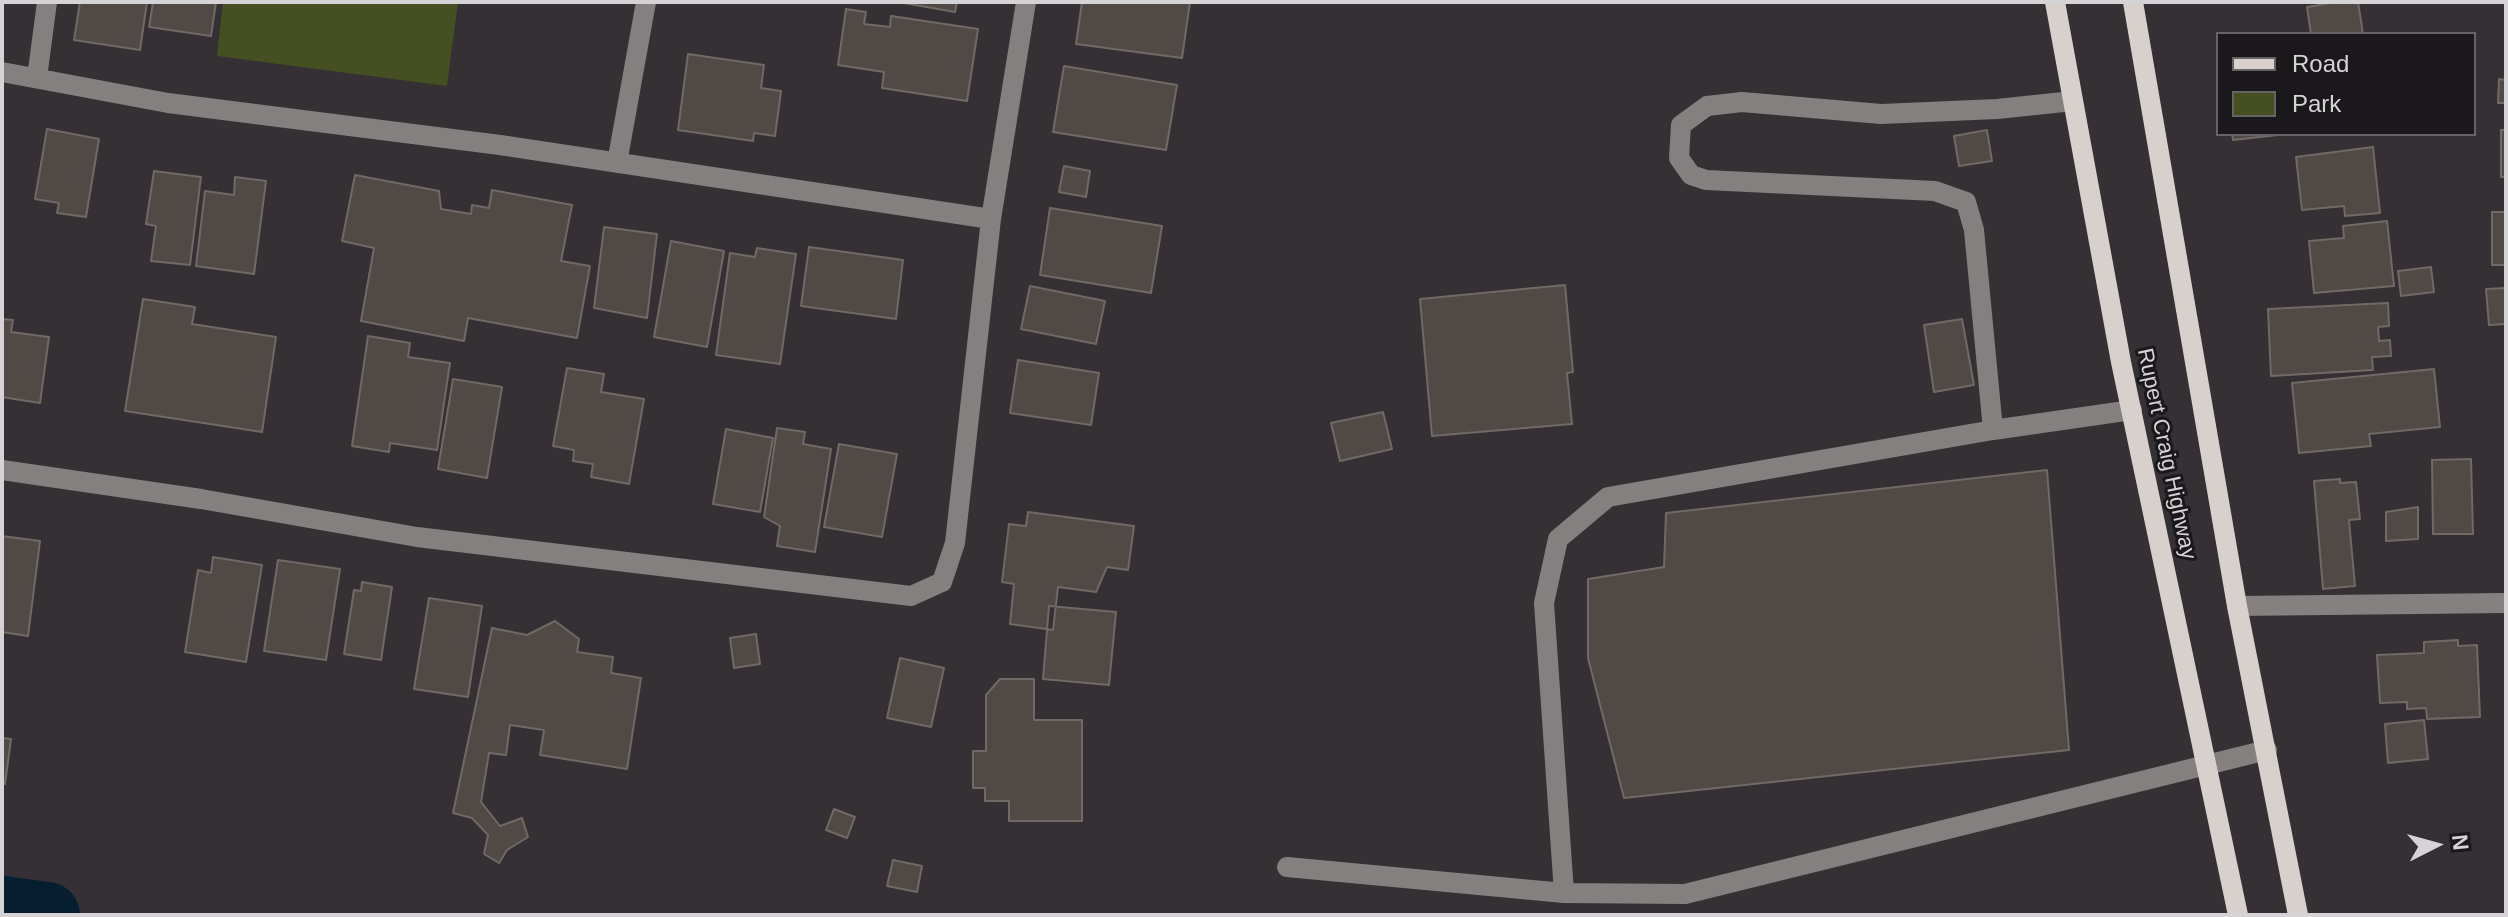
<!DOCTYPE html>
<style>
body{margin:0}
#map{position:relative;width:2508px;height:917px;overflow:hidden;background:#343034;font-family:Helvetica,sans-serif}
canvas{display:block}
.frame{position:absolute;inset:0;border:4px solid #d6d3d6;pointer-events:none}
.legend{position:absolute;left:2216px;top:32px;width:260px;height:104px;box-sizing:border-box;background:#1a181a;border:2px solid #656365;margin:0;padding:10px 14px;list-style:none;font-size:24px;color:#d6d3d6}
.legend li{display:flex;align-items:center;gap:16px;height:40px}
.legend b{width:40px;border:2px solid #656365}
.north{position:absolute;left:2396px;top:805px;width:80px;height:80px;-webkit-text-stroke:6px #1a181a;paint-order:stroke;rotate:84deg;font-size:22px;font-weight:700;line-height:32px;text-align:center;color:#d6d3d6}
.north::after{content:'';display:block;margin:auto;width:28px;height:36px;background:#d6d3d6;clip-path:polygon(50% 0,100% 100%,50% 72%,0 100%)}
</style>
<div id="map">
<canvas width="2508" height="917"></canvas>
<div class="frame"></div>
<ul class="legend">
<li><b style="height:10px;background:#d7d0cd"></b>Road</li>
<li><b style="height:22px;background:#454f21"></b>Park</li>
</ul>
<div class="north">N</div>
</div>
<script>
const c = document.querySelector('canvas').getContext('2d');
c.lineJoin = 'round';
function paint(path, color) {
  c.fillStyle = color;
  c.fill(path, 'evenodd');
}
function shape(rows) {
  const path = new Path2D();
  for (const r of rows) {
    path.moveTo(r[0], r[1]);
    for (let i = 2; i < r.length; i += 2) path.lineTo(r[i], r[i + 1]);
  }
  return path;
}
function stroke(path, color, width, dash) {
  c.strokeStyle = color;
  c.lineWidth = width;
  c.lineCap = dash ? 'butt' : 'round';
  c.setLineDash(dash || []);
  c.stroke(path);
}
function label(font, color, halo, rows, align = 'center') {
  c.font = font + ' Helvetica,sans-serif';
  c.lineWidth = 6;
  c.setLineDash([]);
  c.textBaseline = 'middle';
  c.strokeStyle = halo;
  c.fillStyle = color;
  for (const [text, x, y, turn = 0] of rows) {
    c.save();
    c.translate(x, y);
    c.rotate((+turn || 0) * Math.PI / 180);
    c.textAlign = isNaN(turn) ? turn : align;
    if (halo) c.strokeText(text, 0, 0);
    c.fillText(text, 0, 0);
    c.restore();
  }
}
paint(shape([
 [223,2,458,2,447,86,217,56]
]), '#454f21');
stroke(shape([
 [2,909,47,915]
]), '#051f31', 66);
const building = shape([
 [80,2,147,2,140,50,74,40,80,2],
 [153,2,216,2,211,36,149,27,153,2],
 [898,2,957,2,955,12,898,2],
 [1082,2,1190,2,1182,58,1076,44,1082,2],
 [2337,2,2358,2,2363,34,2311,34,2307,7,2337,2],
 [846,9,866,12,864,24,890,27,891,16,978,29,967,101,882,88,884,72,838,65,846,9],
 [688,54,764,65,761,88,781,91,775,136,754,133,753,141,678,130,688,54],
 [1064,66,1177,85,1166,150,1053,132,1064,66],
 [2499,79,2506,80,2506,103,2498,103,2499,79],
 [47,129,99,139,86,217,57,213,59,203,35,199,47,129],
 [1987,130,1992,161,1959,166,1954,136,1987,130],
 [2501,130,2506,130,2506,177,2501,177,2501,130],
 [2232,134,2287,134,2233,140,2232,134],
 [2373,147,2380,213,2345,216,2344,206,2302,210,2296,157,2373,147],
 [1064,166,1090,171,1086,197,1059,192,1064,166],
 [154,171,201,177,190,265,151,261,156,226,146,224,154,171],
 [355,175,439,191,441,209,471,214,472,205,489,208,492,190,572,205,561,261,590,266,577,338,468,318,464,341,361,321,374,248,342,241,355,175],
 [235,177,266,181,254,274,196,266,205,191,234,195,235,177],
 [1050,208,1162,226,1151,293,1040,275,1050,208],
 [2492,212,2506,212,2506,265,2492,265,2492,212],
 [2387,221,2394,286,2314,293,2309,241,2344,238,2343,226,2387,221],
 [604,227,657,234,647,318,594,308,604,227],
 [671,241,724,251,707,347,654,337,671,241],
 [809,247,903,260,896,319,801,306,809,247],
 [757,248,796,254,780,364,716,355,730,253,755,257,757,248],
 [2431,267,2434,292,2401,296,2398,271,2431,267],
 [1565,285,1573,372,1567,373,1572,424,1432,436,1420,299,1565,285],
 [1030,286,1105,301,1096,344,1021,329,1030,286],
 [2506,288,2506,324,2489,325,2486,289,2506,288],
 [143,299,195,307,192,324,276,337,262,432,125,411,143,299],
 [2388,303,2389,326,2378,327,2379,341,2390,340,2391,356,2372,357,2373,370,2271,376,2268,309,2388,303],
 [2,319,13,320,11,332,49,337,40,403,2,397,2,319],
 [1962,319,1974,385,1934,392,1924,325,1962,319],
 [368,336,410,343,408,357,450,363,437,450,390,443,389,452,352,446,368,336],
 [1018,360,1099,373,1091,425,1010,413,1018,360],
 [567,368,604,374,601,392,644,399,629,484,591,477,593,464,573,461,574,450,553,446,567,368],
 [2434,369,2440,427,2369,434,2371,446,2299,453,2292,383,2434,369],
 [453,379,502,387,487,478,438,469,453,379],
 [1383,412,1392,449,1340,461,1331,423,1383,412],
 [777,428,805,432,803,444,831,449,815,552,777,546,780,526,764,517,777,428],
 [726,429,773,438,760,512,713,504,726,429],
 [839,444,897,454,882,537,824,527,839,444],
 [2471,459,2473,534,2433,534,2432,460,2471,459],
 [2047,470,2069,750,1624,798,1588,658,1588,579,1664,567,1666,513,2047,470],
 [2340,479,2340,483,2356,482,2360,519,2349,520,2355,586,2323,589,2314,481,2340,479],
 [2418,507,2418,539,2386,541,2386,512,2418,507],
 [1028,512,1134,526,1128,570,1107,567,1096,592,1058,587,1053,630,1010,624,1014,584,1002,582,1009,524,1026,526,1028,512],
 [2,536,40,541,28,636,2,632,2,536],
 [213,557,262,565,246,662,185,652,198,570,211,573,213,557],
 [278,560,340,569,326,660,264,651,278,560],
 [362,582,392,587,381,660,344,654,354,590,361,591,362,582],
 [429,598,482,606,468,697,414,689,429,598],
 [1049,606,1116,612,1109,685,1043,679,1049,606],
 [555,621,579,639,577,652,613,657,611,673,641,678,627,769,540,755,544,730,510,725,506,755,489,753,481,802,500,826,522,818,528,837,507,850,499,863,484,854,488,835,472,818,453,813,492,628,527,635,555,621],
 [756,634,760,664,734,668,730,638,756,634],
 [2458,640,2458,646,2477,645,2480,717,2427,719,2426,708,2407,709,2407,702,2380,703,2377,655,2424,653,2424,642,2458,640],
 [900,658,944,668,931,727,887,718,900,658],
 [1000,679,1034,679,1034,720,1082,720,1082,821,1009,821,1009,801,985,801,985,788,973,788,973,751,986,751,986,695,1000,679],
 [2424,720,2428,759,2388,763,2385,724,2424,720],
 [2,738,11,739,5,784,2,783,2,738],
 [834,809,855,817,847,838,826,830,834,809],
 [893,860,922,866,917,892,887,886,893,860]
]);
paint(building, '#504946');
stroke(building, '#716966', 2);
stroke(shape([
 [2,72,168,103,500,145,991,219],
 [37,78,47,2],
 [617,163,646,2],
 [1993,430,2132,410],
 [2,470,201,499,417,537,911,596,942,582,955,543,991,219,1026,2],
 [2237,606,2506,603],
 [1287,867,1564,893,1685,894,2267,750],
 [1564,893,1544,603,1558,539,1608,497,1993,430,1974,230,1966,202,1935,191,1706,180,1691,175,1679,158,1681,125,1707,106,1742,102,1881,114,1997,109,2073,101]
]), '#84807f', 20);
stroke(shape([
 [2055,2,2121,362,2238,915],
 [2133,2,2237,606,2298,915]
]), '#d7d0cd', 20);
label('22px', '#d6d3d6', '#1a181a', [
 ["Rupert Craig Highway",2166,454,78]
]);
</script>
